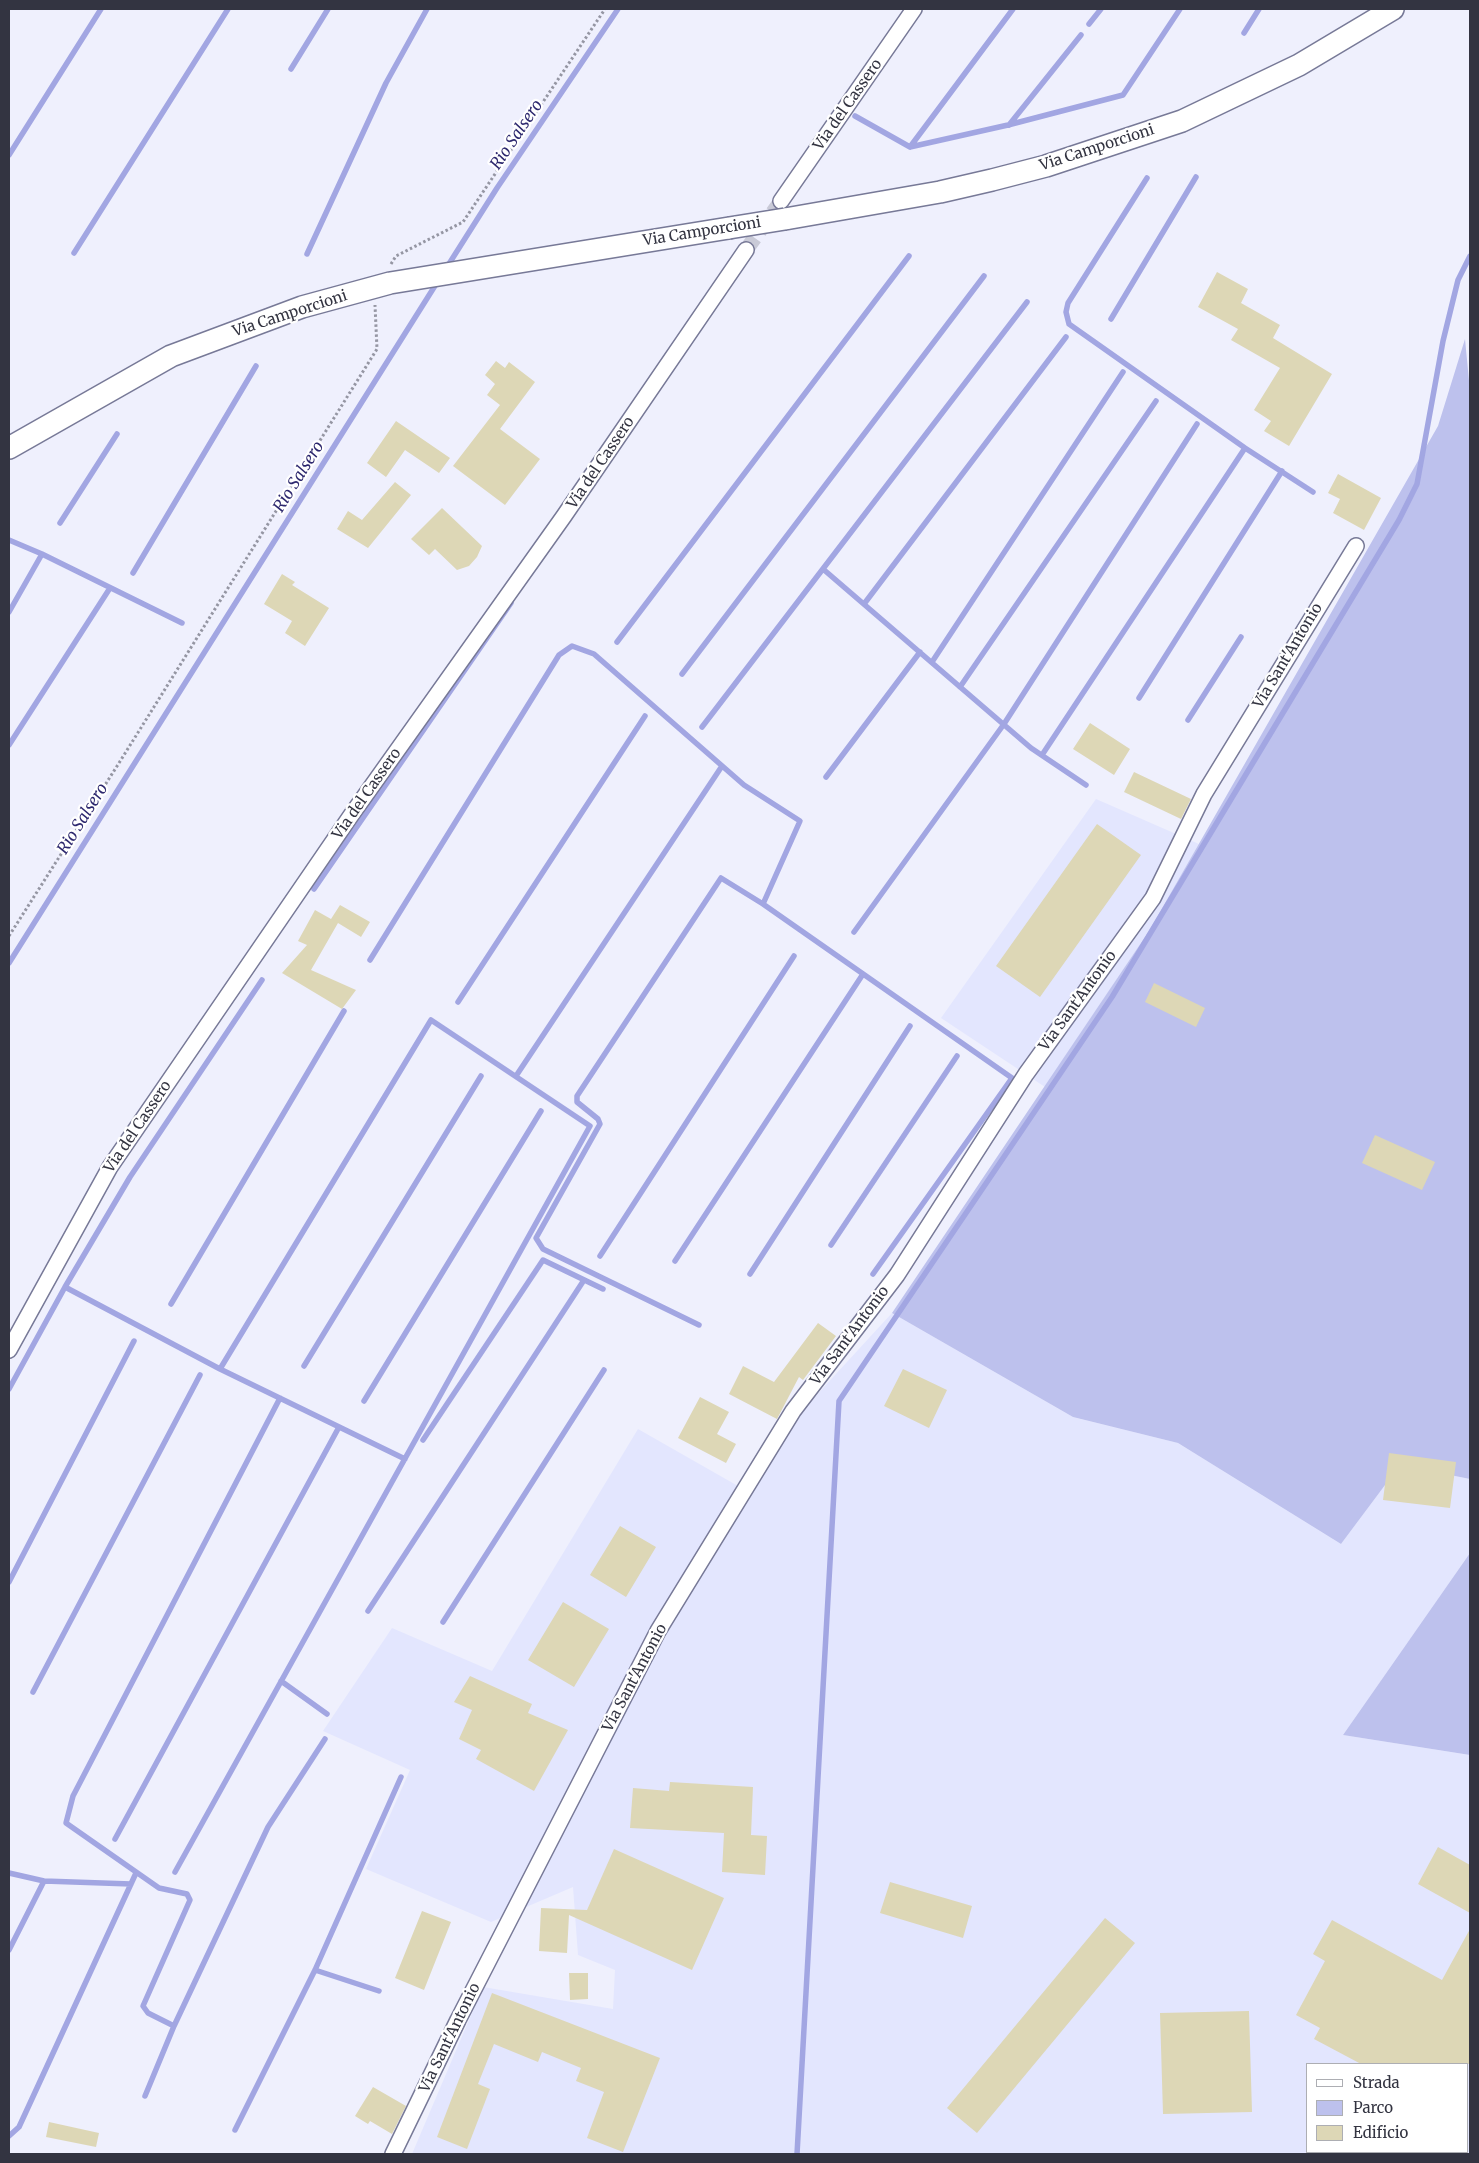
<!DOCTYPE html>
<style>
body{margin:0}
#map{position:relative;width:1479px;height:2163px;overflow:hidden;background:#eff0fd;font-family:Merriweather,serif}
canvas{display:block}
.frame{position:absolute;inset:0;border:10px solid #333441;pointer-events:none}
.legend{position:absolute;left:1306px;top:2063px;width:162px;height:90px;box-sizing:border-box;background:#fff;border:1px solid #adaeb3;margin:0;padding:6px 9px;list-style:none;font-size:15px;color:#333441}
.legend li{display:flex;align-items:center;gap:10px;height:25px}
.legend b{width:25px;border:1px solid #adaeb3}
</style>
<div id="map">
<canvas width="1479" height="2163"></canvas>
<div class="frame"></div>
<ul class="legend">
<li><b style="height:6px;background:#fff"></b>Strada</li>
<li><b style="height:14px;background:#bdc1ed"></b>Parco</li>
<li><b style="height:14px;background:#ddd7b6"></b>Edificio</li>
</ul>
</div>
<script>
const c = document.querySelector('canvas').getContext('2d');
c.lineJoin = 'round';
function paint(path, color) {
  c.fillStyle = color;
  c.fill(path, 'evenodd');
}
function shape(rows) {
  const path = new Path2D();
  for (const r of rows) {
    path.moveTo(r[0], r[1]);
    for (let i = 2; i < r.length; i += 2) path.lineTo(r[i], r[i + 1]);
  }
  return path;
}
function stroke(path, color, width, dash) {
  c.strokeStyle = color;
  c.lineWidth = width;
  c.lineCap = dash ? 'butt' : 'round';
  c.setLineDash(dash || []);
  c.stroke(path);
}
function label(font, color, halo, rows, align = 'center') {
  c.font = font + ' Merriweather,serif';
  c.lineWidth = 4.5;
  c.setLineDash([]);
  c.textBaseline = 'middle';
  c.strokeStyle = halo;
  c.fillStyle = color;
  for (const [text, x, y, turn = 0] of rows) {
    c.save();
    c.translate(x, y);
    c.rotate((+turn || 0) * Math.PI / 180);
    c.textAlign = isNaN(turn) ? turn : align;
    if (halo) c.strokeText(text, 0, 0);
    c.fillText(text, 0, 0);
    c.restore();
  }
}
paint(shape([
 [1096,799,1199,844,1149,931,1045,1087,941,1018],
 [892,1313,1073,1417,1178,1443,1341,1544,1400,1465,1470,1479,1470,1553,1343,1735,1470,1755,1470,2154,412,2154,483,1987,613,2009,615,1970,578,1955,573,1887,491,1922,366,1869,410,1770,323,1731,392,1628,492,1671,638,1429,752,1494,801,1412],
 [1308,2064,1468,2064,1468,2152,1308,2152]
]), '#e3e6fe');
paint(shape([
 [1465,339,1470,391,1470,1479,1400,1465,1341,1544,1178,1443,1073,1417,892,1313,1149,931,1438,426],
 [1470,1553,1470,1755,1343,1735]
]), '#bdc1ed');
stroke(shape([
 [1089,24,1101,9],
 [1244,33,1259,9],
 [291,69,328,9],
 [855,116,910,147,1008,125,1123,95,1180,9],
 [1009,125,1081,35],
 [910,147,1013,9],
 [9,155,101,9],
 [1147,178,1068,303,1066,312,1069,324,1245,448,1313,492],
 [74,253,228,9],
 [307,254,386,83,427,9],
 [447,267,497,188,618,9],
 [1111,319,1196,177],
 [60,523,117,434],
 [9,540,42,554,182,623],
 [823,569,1031,748,1086,785],
 [133,573,256,366],
 [864,604,1066,337],
 [9,612,42,554],
 [617,642,909,256],
 [932,662,1123,372],
 [682,674,984,276],
 [960,687,1156,401],
 [1139,698,1282,471],
 [1188,720,1241,637],
 [702,727,1027,302],
 [9,745,110,588],
 [1042,755,1245,448],
 [826,777,920,652],
 [314,889,511,603],
 [854,932,1004,724,1197,424],
 [370,960,559,655,572,646,594,654,744,785,800,821,763,904,1012,1078,873,1274],
 [9,963,438,281],
 [458,1002,645,716],
 [516,1076,722,766],
 [831,1245,957,1056],
 [600,1256,794,956],
 [675,1261,863,974],
 [750,1274,910,1026],
 [65,1287,220,1369,405,1459],
 [171,1304,344,1011],
 [699,1325,543,1249,536,1238,600,1124,598,1119,577,1102,577,1096,721,878,763,904],
 [304,1366,481,1076],
 [9,1389,65,1287,130,1177,262,980],
 [364,1401,541,1111],
 [423,1440,543,1260,603,1289],
 [9,1582,134,1341],
 [368,1611,584,1280],
 [443,1622,604,1370],
 [281,1681,327,1714],
 [33,1692,200,1375],
 [115,1839,339,1427],
 [175,1872,590,1126,431,1020,220,1369],
 [9,1873,44,1881,131,1884],
 [9,1950,44,1881],
 [315,1970,379,1991],
 [174,2026,148,2013,143,2006,190,1900,187,1894,159,1888,66,1823,73,1796,280,1398],
 [145,2096,174,2026,268,1827,325,1739],
 [235,2130,315,1970,401,1777],
 [9,2136,19,2127,136,1873],
 [797,2154,839,1401,1112,997,1399,520,1417,484,1443,341,1458,280,1470,256]
]), '#a2a6e2', 5.5);
paint(shape([
 [1217,272,1248,289,1241,303,1280,325,1273,338,1332,374,1289,446,1264,431,1271,421,1254,410,1280,368,1231,340,1238,329,1198,307],
 [496,361,505,368,509,362,535,382,500,429,540,459,505,505,453,466,500,405,487,395,495,384,485,375],
 [396,421,450,458,439,473,405,450,386,477,367,463],
 [1338,474,1381,498,1364,530,1333,513,1340,499,1328,493],
 [395,482,411,495,368,548,337,529,348,511,362,520],
 [442,508,482,546,477,557,469,566,457,570,435,549,429,555,411,539],
 [282,574,295,582,292,585,329,608,305,646,285,633,292,621,264,604],
 [1090,723,1130,749,1114,775,1073,749],
 [1134,772,1191,799,1181,819,1124,792],
 [1097,824,1141,855,1040,997,996,966],
 [340,905,370,922,361,937,338,923,311,970,356,990,342,1009,282,973,307,945,298,941,315,910,331,919],
 [1154,983,1205,1008,1196,1027,1145,1002],
 [1375,1135,1435,1162,1422,1190,1362,1163],
 [818,1323,836,1336,803,1380,799,1377,777,1419,729,1394,743,1366,774,1382],
 [903,1369,947,1390,929,1428,884,1406],
 [700,1397,729,1412,717,1434,736,1444,726,1463,678,1438],
 [1389,1453,1456,1462,1450,1508,1383,1500],
 [620,1526,656,1547,626,1597,590,1575],
 [563,1602,609,1629,574,1687,528,1660],
 [470,1676,532,1704,528,1713,568,1730,534,1791,476,1759,481,1750,459,1739,472,1710,454,1702],
 [670,1782,753,1787,751,1835,767,1836,765,1875,722,1872,724,1833,630,1828,633,1788,669,1791],
 [1438,1847,1470,1865,1470,1913,1418,1884],
 [614,1849,724,1898,692,1970,569,1915,567,1953,539,1951,541,1908,587,1910],
 [890,1882,972,1906,963,1938,880,1913],
 [422,1911,451,1922,424,1990,395,1978],
 [1105,1918,1135,1943,977,2133,947,2108],
 [1332,1920,1442,1980,1470,1929,1470,2064,1361,2064,1314,2039,1320,2028,1296,2015,1325,1961,1313,1954],
 [569,1973,588,1973,588,1999,570,2000],
 [492,1993,660,2058,623,2152,587,2138,604,2092,576,2081,581,2068,542,2052,538,2062,494,2044,478,2084,490,2089,467,2149,437,2137],
 [1249,2011,1252,2112,1163,2114,1160,2013],
 [373,2087,406,2106,392,2134,370,2121,368,2124,355,2116],
 [49,2122,99,2133,96,2147,46,2137]
]), '#ddd7b6');
stroke(shape([
 [746,250,781,201]
]), '#c9cad7', 15, [15, 8]);
const minor = shape([
 [781,201,914,9],
 [9,1350,110,1167,352,814,564,516,746,250],
 [393,2154,458,2020,658,1631,793,1411,897,1275,1026,1074,1153,898,1204,794,1356,546]
]);
const secondary = shape([
 [785,219,940,192,992,180,1046,166,1182,121,1299,65,1393,9],
 [9,448,171,356,302,307,390,283,729,228]
]);
stroke(minor, '#777997', 18);
stroke(secondary, '#777997', 24);
stroke(shape([
 [391,264,396,256,463,222,605,9],
 [9,936,119,763,377,349,375,305]
]), '#9596a3', 3, [2.5, 2.5]);
stroke(minor, '#fff', 15);
stroke(secondary, '#fff', 21);
const secondaryBridge = shape([
 [729,228,785,219]
]);
stroke(secondaryBridge, '#777997', 24, []);
stroke(secondaryBridge, '#fff', 21);
label('15px', '#333441', '#fff', [
 ["Via del Cassero",848,105,-55],
 ["Via Camporcioni",1097,148,-18],
 ["Via Camporcioni",702,232,-9],
 ["Via Camporcioni",290,314,-18],
 ["Via del Cassero",601,463,-56],
 ["Via Sant'Antonio",1288,656,-59],
 ["Via del Cassero",367,794,-55],
 ["Via Sant'Antonio",1078,1001,-54],
 ["Via del Cassero",138,1127,-56],
 ["Via Sant'Antonio",850,1336,-53],
 ["Via Sant'Antonio",635,1678,-62],
 ["Via Sant'Antonio",450,2038,-64]
]);
label('italic 16px', '#2d286e', '#fff', [
 ["Rio Salsero",517,135,-56],
 ["Rio Salsero",299,477,-58],
 ["Rio Salsero",83,819,-58]
]);
</script>
